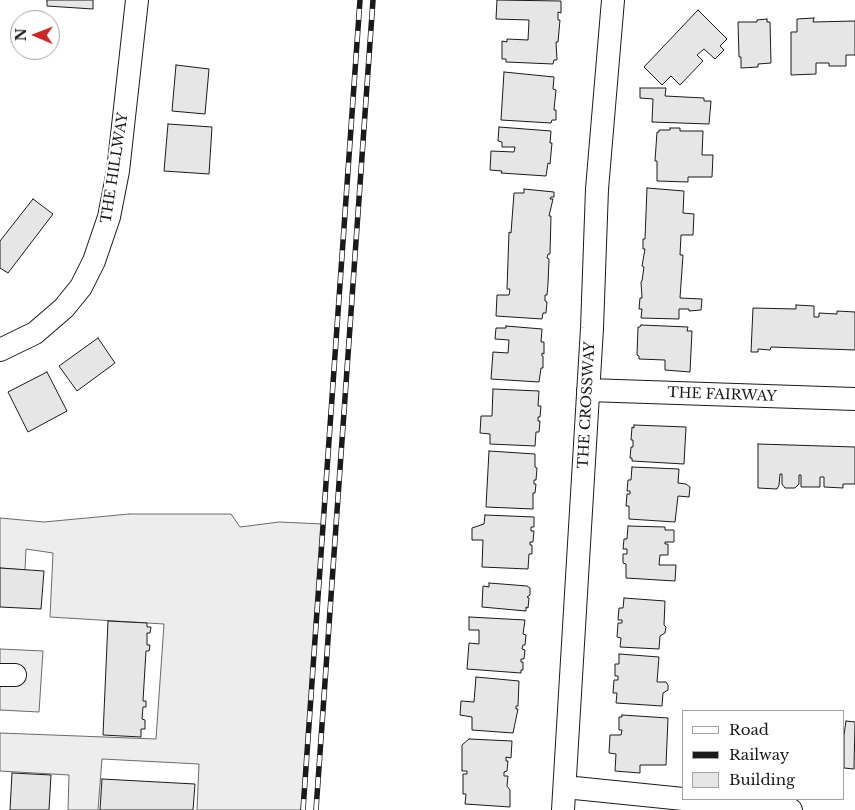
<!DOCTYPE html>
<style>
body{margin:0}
#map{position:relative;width:855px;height:810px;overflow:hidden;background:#fff;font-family:"Libre Baskerville",serif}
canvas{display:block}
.legend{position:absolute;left:682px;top:710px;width:162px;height:90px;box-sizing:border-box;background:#fff;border:1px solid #a3a3a3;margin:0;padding:6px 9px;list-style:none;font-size:15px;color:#1a1a1a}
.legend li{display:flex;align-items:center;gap:10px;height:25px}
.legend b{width:25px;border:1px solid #a3a3a3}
.north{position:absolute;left:10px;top:10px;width:50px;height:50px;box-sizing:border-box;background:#fff;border:1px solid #a3a3a3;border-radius:50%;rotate:271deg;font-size:14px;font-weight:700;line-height:20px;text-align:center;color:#1a1a1a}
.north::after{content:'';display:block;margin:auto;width:18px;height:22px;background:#c62828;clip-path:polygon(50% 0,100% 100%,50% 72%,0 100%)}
</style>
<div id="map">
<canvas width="855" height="810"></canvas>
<ul class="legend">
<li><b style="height:6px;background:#fff"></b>Road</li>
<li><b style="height:6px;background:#1a1a1a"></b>Railway</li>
<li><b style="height:14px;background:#e6e6e6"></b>Building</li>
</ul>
<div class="north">N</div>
</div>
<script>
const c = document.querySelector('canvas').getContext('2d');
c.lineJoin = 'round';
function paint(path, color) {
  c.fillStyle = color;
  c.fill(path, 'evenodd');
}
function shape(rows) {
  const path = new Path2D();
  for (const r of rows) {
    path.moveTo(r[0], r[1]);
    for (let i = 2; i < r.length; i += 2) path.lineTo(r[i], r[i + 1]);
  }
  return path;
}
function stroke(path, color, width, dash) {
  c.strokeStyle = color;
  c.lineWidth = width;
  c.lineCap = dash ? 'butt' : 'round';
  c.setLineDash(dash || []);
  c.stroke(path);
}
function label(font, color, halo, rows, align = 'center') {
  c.font = font + ' "Libre Baskerville",serif';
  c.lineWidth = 4;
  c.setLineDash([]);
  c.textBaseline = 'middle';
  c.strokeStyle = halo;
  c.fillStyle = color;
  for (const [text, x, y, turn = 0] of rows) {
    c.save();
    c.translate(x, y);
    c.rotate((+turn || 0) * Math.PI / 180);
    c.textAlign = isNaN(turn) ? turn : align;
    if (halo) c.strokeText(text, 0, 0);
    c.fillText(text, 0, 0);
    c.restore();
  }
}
const built = shape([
 [129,514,231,514,240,527,279,522,323,524,301,810,197,810,199,764,102,759,98,810,68,810,69,775,0,771,0,733,156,739,164,624,50,617,53,553,26,549,25,570,0,568,0,518,44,522,129,514],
 [0,649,43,651,39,712,0,710,0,649]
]);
paint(built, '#ededed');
stroke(built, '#6a6a6a', 1);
const building = shape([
 [47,0,93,0,93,9,47,6,47,0],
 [497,0,561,1,561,13,558,12,558,20,560,20,558,42,556,42,557,60,554,60,553,64,506,62,506,59,502,59,502,41,507,42,507,39,528,40,529,20,496,19,497,0],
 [698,10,727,39,720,46,724,50,715,59,704,49,697,55,703,61,680,85,671,76,662,85,644,67,698,10],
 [814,18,813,22,855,21,855,55,846,55,846,66,829,66,829,63,816,63,816,74,791,75,791,32,797,32,797,19,814,18],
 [767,19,767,22,770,22,771,63,758,64,758,67,741,68,741,57,739,57,738,22,757,22,757,20,767,19],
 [176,65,209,69,205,114,172,111,176,65],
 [504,72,554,77,553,89,556,90,554,110,556,110,556,120,552,120,551,123,501,120,504,72],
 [640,88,666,88,665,96,704,98,704,101,711,101,709,124,652,122,653,99,640,98,640,88],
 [168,124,212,127,209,174,164,171,168,124],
 [499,127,551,131,550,143,552,143,550,164,548,163,546,176,501,173,502,171,490,170,491,151,514,152,515,147,502,147,502,142,498,141,499,127],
 [670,128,680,128,680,131,703,131,702,155,713,155,712,177,688,177,688,182,657,181,657,161,655,161,657,132,659,132,659,130,670,130,670,128],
 [647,188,684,191,683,213,694,214,693,235,681,235,680,255,683,255,680,298,702,299,701,310,689,311,689,309,679,309,679,319,641,318,642,309,639,309,640,298,642,298,641,282,642,281,644,267,642,266,645,249,643,249,643,239,645,239,647,188],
 [524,189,554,192,554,197,551,197,550,199,553,199,549,216,551,216,550,254,548,254,547,258,549,259,548,284,547,295,545,295,545,301,547,302,546,313,543,313,542,319,496,316,497,295,509,295,510,289,507,289,509,232,511,233,514,193,524,193,524,189],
 [33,199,53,214,8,273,0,268,0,241,33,199],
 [796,305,814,306,814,317,819,317,819,313,837,314,837,311,855,312,855,350,771,347,770,350,758,349,758,352,751,352,753,308,796,309,796,305],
 [641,325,688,327,687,331,692,331,690,372,665,370,665,360,639,359,639,356,637,355,638,327,640,327,641,325],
 [506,326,542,329,541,342,544,342,544,354,542,353,542,356,543,356,543,368,541,368,539,382,491,379,493,352,508,353,509,340,495,339,496,328,506,328,506,326],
 [98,338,115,363,77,391,59,366,98,338],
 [47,372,67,411,28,432,8,392,47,372],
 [493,389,539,391,538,406,541,406,540,417,538,417,538,421,540,421,539,432,536,432,535,446,490,444,490,434,480,433,481,416,492,416,493,389],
 [634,425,686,427,684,464,632,461,632,458,630,458,631,447,633,447,633,440,631,440,632,427,634,428,634,425],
 [758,444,855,447,855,484,843,484,843,488,824,487,824,477,820,477,820,487,801,487,801,475,799,475,799,484,795,488,785,488,782,484,782,474,780,474,779,485,777,489,758,488,758,444],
 [489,451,535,454,535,467,537,468,536,480,534,480,534,484,536,484,535,493,533,493,533,509,486,507,489,451],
 [632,467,679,469,678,483,686,484,690,487,689,497,678,496,675,522,629,519,629,506,626,506,627,494,630,494,630,491,627,491,628,480,631,480,632,467],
 [485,515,534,517,534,527,531,527,531,531,534,531,533,542,530,542,530,545,532,545,532,554,529,554,528,569,482,567,483,540,472,540,472,528,484,524,485,515],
 [628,526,665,527,665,530,674,530,674,542,665,542,665,544,668,544,668,555,660,555,659,565,676,565,675,581,626,578,626,564,623,563,623,554,627,554,627,549,623,549,624,539,627,539,628,526],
 [0,568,44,571,41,609,0,607,0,568],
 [489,583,527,586,530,588,530,595,527,597,529,598,528,608,526,607,526,611,482,607,483,586,489,587,489,583],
 [624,598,665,601,664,625,666,627,665,633,660,636,659,649,620,647,621,638,617,637,618,623,622,623,622,620,618,620,619,608,623,608,624,598],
 [469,617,525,620,523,634,526,635,525,645,523,645,522,649,525,650,524,659,521,659,521,662,523,662,523,670,521,670,521,673,467,669,469,643,479,644,479,630,469,630,469,617],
 [108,621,147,623,147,627,151,627,150,633,147,633,147,645,150,645,149,651,146,651,143,701,146,701,146,707,143,707,142,719,145,720,145,729,141,729,141,737,103,735,108,621],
 [619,654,659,657,657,682,666,682,668,685,668,690,663,693,662,706,616,703,617,693,613,693,614,680,618,680,618,676,615,676,615,664,619,664,619,654],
 [476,677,519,681,518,706,516,706,516,709,518,709,513,733,472,730,472,717,460,715,461,701,474,702,476,677],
 [622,715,668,718,666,765,640,765,640,773,615,771,616,754,609,753,610,735,621,735,622,730,619,730,619,717,622,717,622,715],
 [846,721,855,722,854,769,844,768,844,735,846,721],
 [469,739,512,741,511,758,506,757,506,761,508,761,507,771,504,772,504,776,508,776,507,786,510,790,510,807,465,804,466,794,463,794,463,774,467,774,467,771,462,771,462,745,469,739],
 [12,773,51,775,49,810,10,810,12,773],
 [102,779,195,784,193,810,100,810,102,779]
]);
paint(building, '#e6e6e6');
stroke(building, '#1a1a1a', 1);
const minor = shape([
 [0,350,35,333,64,308,81,287,94,261,109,217,118,171,137,0],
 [588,390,855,399],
 [0,675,15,675],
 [565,787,791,810],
 [563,810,592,328,597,189,613,0]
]);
stroke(minor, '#1a1a1a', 24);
stroke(minor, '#fff', 22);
const rail = shape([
 [303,810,360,0],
 [316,810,373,0]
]);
stroke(rail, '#1a1a1a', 5.5);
stroke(rail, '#fff', 4, [11]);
label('14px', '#1a1a1a', '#fff', [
 ["THE HILLWAY",115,168,-81],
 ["THE FAIRWAY",722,395,2],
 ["THE CROSSWAY",587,405,-87]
]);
</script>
